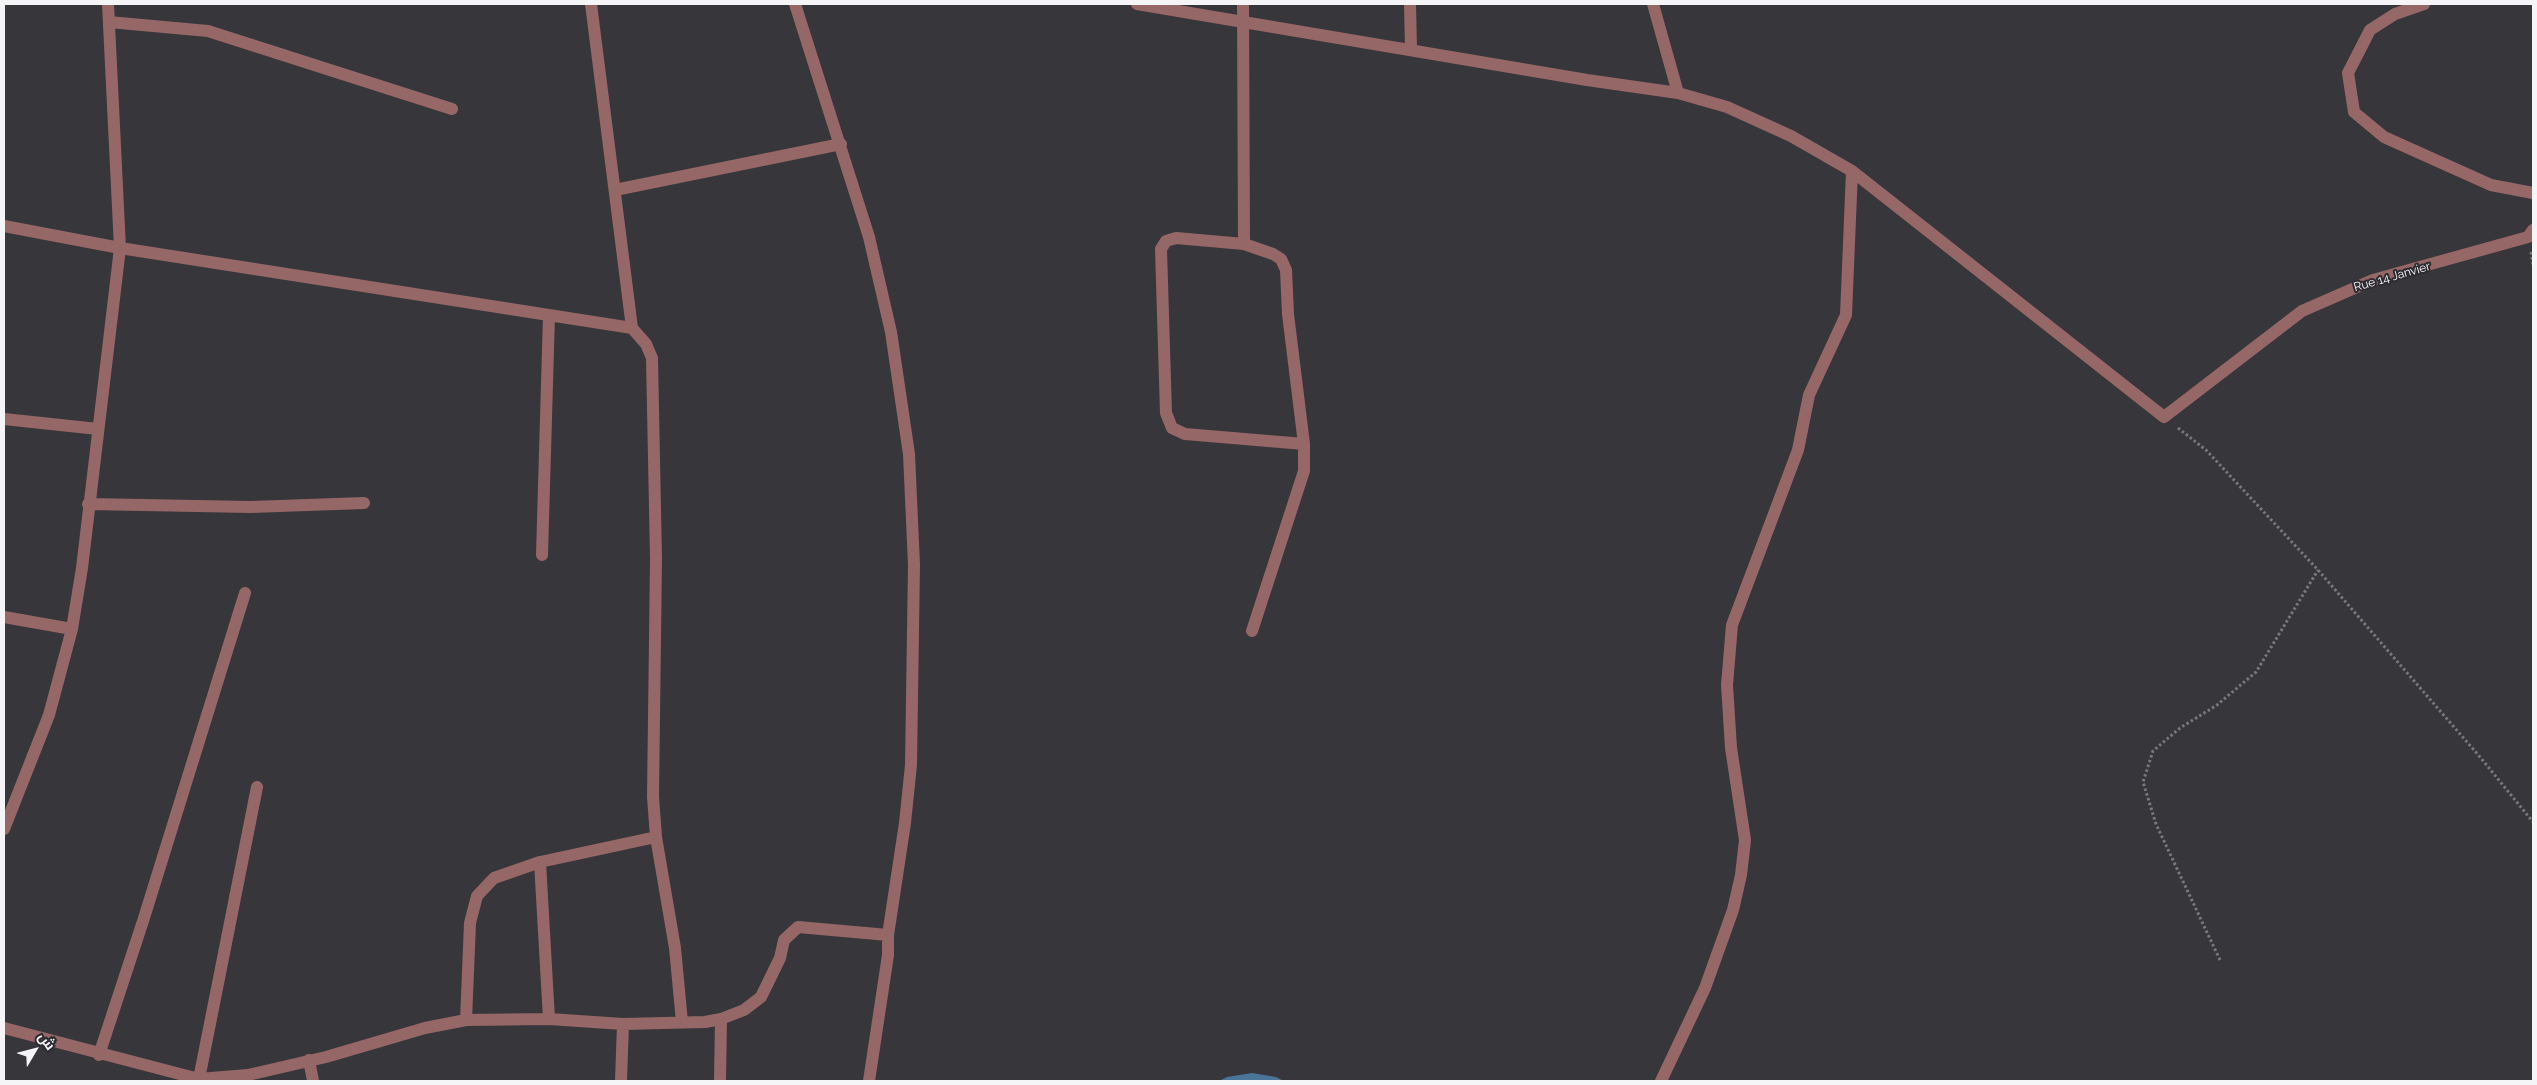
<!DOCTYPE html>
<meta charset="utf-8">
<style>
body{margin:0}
#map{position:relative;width:2537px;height:1085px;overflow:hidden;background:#37363b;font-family:Raleway,Cairo,sans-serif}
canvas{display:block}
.frame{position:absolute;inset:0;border:5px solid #f5f4f7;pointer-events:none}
.north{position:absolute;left:10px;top:1025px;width:50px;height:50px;-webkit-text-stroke:4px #2d2c31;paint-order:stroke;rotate:53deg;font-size:14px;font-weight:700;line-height:20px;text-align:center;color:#f5f4f7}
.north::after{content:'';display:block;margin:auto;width:18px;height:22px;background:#f5f4f7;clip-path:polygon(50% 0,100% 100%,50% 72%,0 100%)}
</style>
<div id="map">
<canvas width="2537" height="1085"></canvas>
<div class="frame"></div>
<div class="north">ش</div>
</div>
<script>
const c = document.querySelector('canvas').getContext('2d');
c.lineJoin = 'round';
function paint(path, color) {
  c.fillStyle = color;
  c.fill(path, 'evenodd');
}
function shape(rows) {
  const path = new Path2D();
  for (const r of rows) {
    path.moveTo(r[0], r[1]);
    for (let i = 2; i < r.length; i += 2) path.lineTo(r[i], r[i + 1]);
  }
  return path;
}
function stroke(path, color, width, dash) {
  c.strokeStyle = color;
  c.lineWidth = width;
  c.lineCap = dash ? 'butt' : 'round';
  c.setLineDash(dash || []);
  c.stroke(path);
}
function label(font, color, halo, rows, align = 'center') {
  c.font = font + ' Raleway,sans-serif';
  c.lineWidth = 4;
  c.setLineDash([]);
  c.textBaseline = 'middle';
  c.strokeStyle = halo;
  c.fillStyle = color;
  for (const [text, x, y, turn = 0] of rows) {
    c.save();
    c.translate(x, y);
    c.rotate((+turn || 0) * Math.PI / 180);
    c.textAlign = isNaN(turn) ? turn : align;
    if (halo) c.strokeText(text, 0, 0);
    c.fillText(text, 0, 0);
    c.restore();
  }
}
paint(shape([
 [1252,1073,1276,1077,1284,1081,1219,1081,1227,1077]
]), '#497599');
stroke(shape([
 [2531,252,2533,265],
 [2178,428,2206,450,2318,570,2480,757,2533,822],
 [2220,960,2156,824,2143,782,2153,751,2180,728,2217,705,2256,672,2318,570]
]), '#79787c', 3, [2.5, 2.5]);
stroke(shape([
 [795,4,869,237,891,332,909,454,914,565,911,765,905,823,888,935,888,955,869,1081],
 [1137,4,1587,80,1678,93],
 [1243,4,1244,244],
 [1410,4,1411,49],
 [1653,4,1678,93,1727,107,1791,136,1852,171,2164,417,2302,311,2373,280,2528,237,2533,230],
 [2424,4,2395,14,2370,30,2348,73,2354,112,2384,137,2491,185,2533,193],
 [109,22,208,31,452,109],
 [615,190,841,144],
 [4,226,120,248,632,328,591,4],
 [632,328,646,344,652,358,656,559,653,797,656,837,675,948,682,1022],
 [4,419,98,429],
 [88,504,251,507,364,503],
 [542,555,549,315],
 [4,617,72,629],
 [1252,631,1304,471,1304,444,1288,314,1286,270,1281,259,1273,254,1244,244,1176,238,1166,241,1161,249,1166,413,1172,428,1185,434,1304,444],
 [4,829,49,715,72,629,82,568,120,248,108,4],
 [540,862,549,1019],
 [466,1020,470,923,477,896,494,878,540,862,656,837],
 [4,1028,199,1079,248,1075,326,1057,425,1028,466,1020,549,1019,623,1024,705,1022,721,1019,744,1010,761,997,780,958,784,940,798,927,888,935],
 [99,1055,144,918,245,593],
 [309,1060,313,1081],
 [199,1079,257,787],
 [621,1081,623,1024],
 [720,1081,721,1019],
 [1661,1081,1705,988,1733,910,1741,875,1745,840,1731,748,1727,685,1732,625,1798,450,1809,395,1846,315,1852,171]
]), '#966767', 12);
label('12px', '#f5f4f7', '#2d2c31', [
 ["Rue 14 Janvier",2392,277,-16]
]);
</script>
